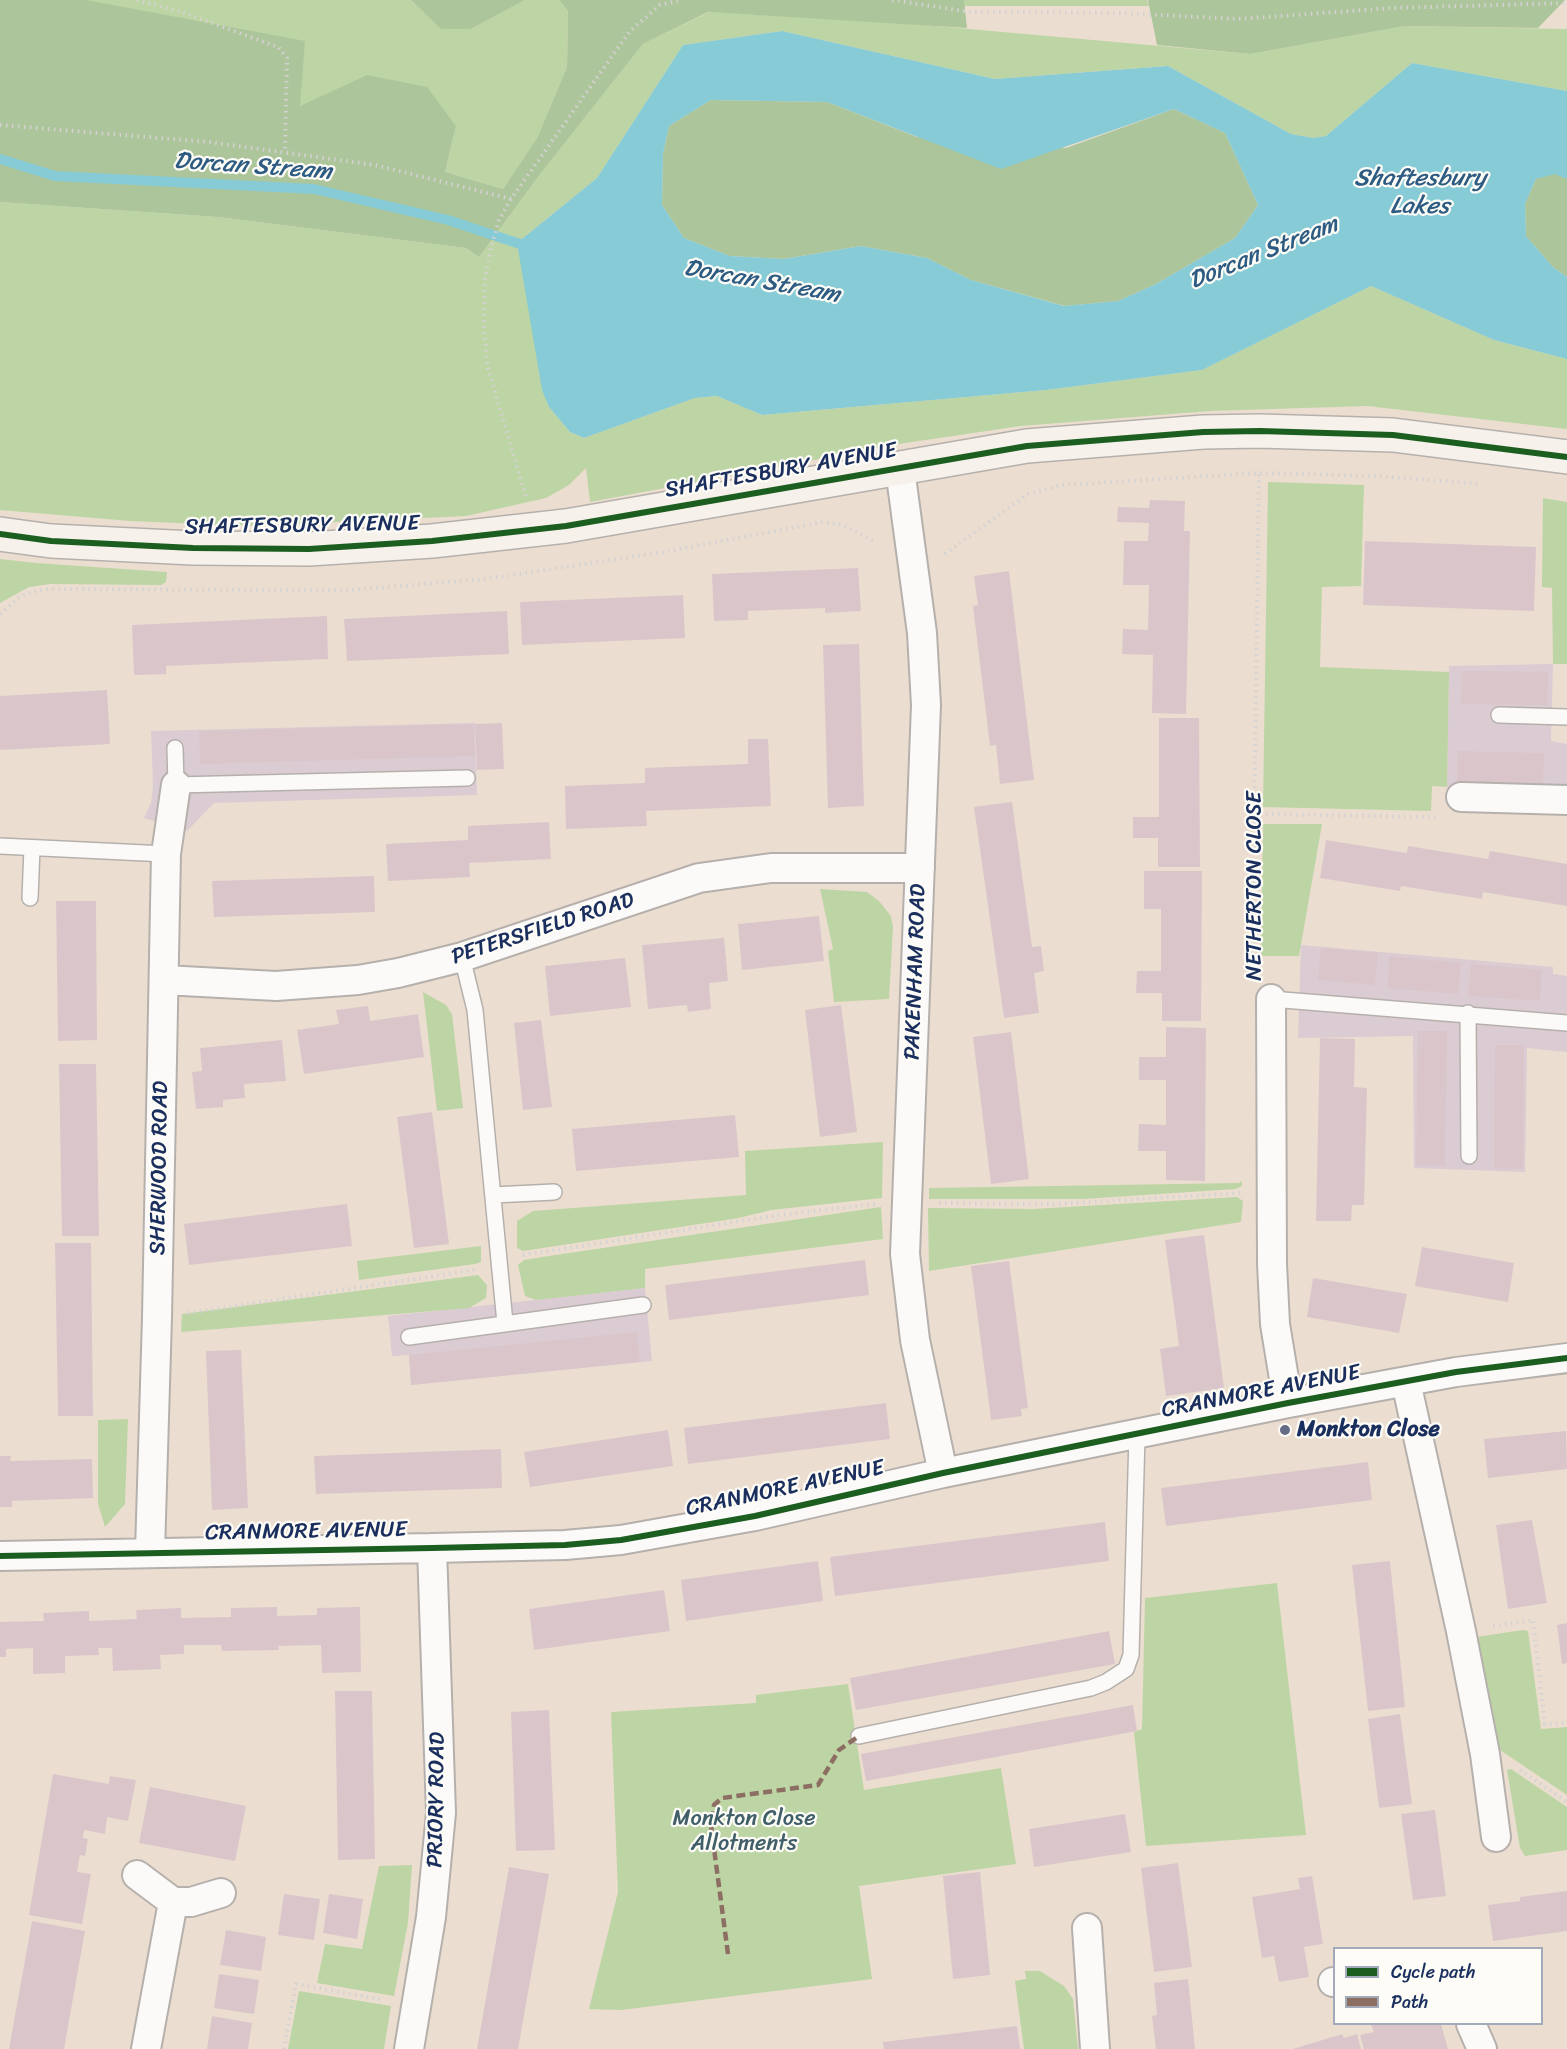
<!DOCTYPE html>
<style>
body{margin:0}
#map{position:relative;width:1567px;height:2049px;overflow:hidden;background:#ebded0;font-family:Sriracha,sans-serif}
canvas{display:block}
.legend{position:absolute;left:1333px;top:1947px;width:210px;height:78px;box-sizing:border-box;background:#fdfcf7;border:2px solid #a3aaba;margin:0;padding:8px 10px;list-style:none;font-size:18px;color:#1b2f5e}
.legend li{display:flex;align-items:center;gap:12px;height:30px}
.legend b{width:30px;border:2px solid #a3aaba}
</style>
<div id="map">
<canvas width="1567" height="2049"></canvas>
<ul class="legend">
<li><b style="height:8px;background:#1b5e20"></b>Cycle path</li>
<li><b style="height:8px;background:#8d6e63"></b>Path</li>
</ul>
</div>
<script>
const c = document.querySelector('canvas').getContext('2d');
c.lineJoin = 'round';
function paint(path, color) {
  c.fillStyle = color;
  c.fill(path, 'evenodd');
}
function shape(rows) {
  const path = new Path2D();
  for (const r of rows) {
    path.moveTo(r[0], r[1]);
    for (let i = 2; i < r.length; i += 2) path.lineTo(r[i], r[i + 1]);
  }
  return path;
}
function stroke(path, color, width, dash) {
  c.strokeStyle = color;
  c.lineWidth = width;
  c.lineCap = dash ? 'butt' : 'round';
  c.setLineDash(dash || []);
  c.stroke(path);
}
function label(font, color, halo, rows, align = 'center') {
  c.font = font + ' Sriracha,sans-serif';
  c.lineWidth = 4.5;
  c.setLineDash([]);
  c.textBaseline = 'middle';
  c.strokeStyle = halo;
  c.fillStyle = color;
  for (const [text, x, y, turn = 0] of rows) {
    c.save();
    c.translate(x, y);
    c.rotate((+turn || 0) * Math.PI / 180);
    c.textAlign = isNaN(turn) ? turn : align;
    if (halo) c.strokeText(text, 0, 0);
    c.fillText(text, 0, 0);
    c.restore();
  }
}
paint(shape([
 [1553,664,1551,741,1567,744,1567,785,1547,791,1447,787,1449,666],
 [475,723,477,795,214,803,187,831,144,818,151,803,153,787,151,731],
 [1301,945,1553,967,1553,974,1567,976,1567,1052,1527,1048,1525,1172,1414,1168,1413,1036,1298,1038],
 [645,1288,652,1361,411,1385,409,1355,392,1356,388,1316]
]), '#daccd2');
paint(shape([
 [0,0,411,0,442,29,471,29,525,0,559,0,568,11,567,67,537,138,503,189,445,172,456,126,267,122],
 [964,0,1147,0,1149,6,964,6],
 [709,12,902,23,1250,54,1405,26,1567,29,1567,91,1412,63,1326,136,1313,138,1291,134,1168,66,995,79,782,31,683,45,597,178,517,243,549,407,570,432,584,438,695,398,717,396,762,415,1046,390,1202,370,1371,286,1494,340,1567,359,1567,429,1367,406,1210,411,1021,426,905,443,590,502,586,468,569,485,546,498,466,516,251,526,130,521,0,510,0,202,218,217,466,248,479,257,541,173,643,44],
 [1268,482,1364,485,1361,586,1322,587,1320,667,1449,672,1447,787,1432,786,1431,811,1263,807],
 [1543,498,1567,502,1567,664,1553,664,1552,588,1542,587],
 [0,559,36,563,167,572,166,582,161,585,50,584,29,587,0,603],
 [1263,824,1322,824,1299,956,1261,956],
 [820,889,867,892,879,901,891,916,893,927,889,999,834,1002,828,951,833,949],
 [423,992,446,1005,452,1014,463,1108,437,1111],
 [883,1142,882,1198,771,1210,739,1218,523,1251,517,1248,517,1221,533,1211,746,1195,745,1151],
 [1242,1181,1242,1186,1236,1189,1083,1199,929,1199,929,1188,1239,1183],
 [1237,1197,1243,1201,1241,1222,929,1271,928,1208,1033,1209],
 [881,1207,883,1239,645,1269,645,1288,536,1300,525,1296,518,1265,524,1260,542,1257],
 [481,1246,481,1262,475,1264,359,1280,357,1261],
 [478,1275,487,1285,486,1298,469,1308,181,1332,182,1314],
 [128,1419,125,1504,105,1527,98,1504,98,1420],
 [1277,1583,1306,1835,1146,1846,1134,1732,1142,1729,1145,1598],
 [1523,1630,1528,1631,1541,1729,1567,1727,1567,1795,1494,1746,1476,1637],
 [848,1684,864,1790,1001,1768,1016,1864,859,1886,872,1979,621,2010,589,2009,618,1892,611,1712,756,1703,756,1695],
 [1511,1769,1567,1807,1567,1850,1525,1856,1520,1848,1507,1770],
 [412,1865,408,1923,394,1996,317,1983,325,1944,362,1949,379,1866],
 [1025,1971,1040,1971,1064,1986,1073,1999,1078,2049,1024,2049,1015,1981,1026,1979],
 [299,1991,391,2006,384,2049,288,2049]
]), '#bdd5a4');
paint(shape([
 [0,0,86,0,305,41,300,106,367,75,427,87,456,126,445,172,503,189,537,138,567,67,568,11,559,0,964,0,967,28,708,12,643,44,541,173,479,257,466,248,218,217,0,202],
 [411,0,525,0,471,29,441,29],
 [1148,0,1565,0,1538,28,1405,26,1250,54,1157,45],
 [711,100,827,102,917,137,1066,148,1174,109,1225,133,1258,205,1235,238,1156,284,1118,301,1065,306,971,280,927,258,861,246,784,259,730,256,684,238,662,205,663,154,669,126],
 [1555,173,1567,179,1567,277,1553,267,1526,236,1525,204,1536,179]
]), '#adc59a');
paint(shape([
 [782,31,995,79,1168,66,1291,134,1313,138,1326,136,1412,63,1567,91,1567,179,1555,174,1536,179,1525,204,1526,236,1553,267,1567,277,1567,359,1494,340,1371,286,1202,370,1046,390,762,415,717,396,695,398,584,438,570,432,549,407,542,390,517,243,597,178,683,45],
 [711,100,827,102,1001,169,1174,109,1225,133,1258,205,1235,238,1156,284,1118,301,1064,306,971,280,927,258,861,246,784,259,730,256,684,238,662,205,663,154,669,126]
]), '#86cbd5');
stroke(shape([
 [0,159,55,176,314,189,448,220,529,247]
]), '#86cbd5', 10);
paint(shape([
 [1150,500,1185,501,1184,531,1190,531,1186,714,1152,713,1153,655,1122,654,1123,629,1148,630,1149,585,1123,585,1124,541,1148,541,1149,523,1117,522,1118,507,1149,508],
 [1365,541,1536,547,1534,611,1363,605],
 [858,568,861,611,825,613,825,608,748,611,748,620,714,621,712,574],
 [1009,571,1034,780,1000,784,996,745,990,746,973,606,978,605,974,576],
 [683,595,685,638,522,645,520,602],
 [507,611,509,654,347,661,344,619],
 [327,616,328,659,166,666,166,674,134,675,132,625],
 [859,644,864,806,828,808,823,645],
 [1462,671,1548,672,1547,705,1461,704],
 [107,690,110,744,0,750,0,696],
 [1159,718,1199,718,1200,867,1158,867,1158,838,1133,838,1133,817,1159,817],
 [502,723,504,769,477,770,475,724],
 [473,724,475,756,200,764,199,731],
 [748,739,768,739,771,806,646,811,647,826,566,829,565,786,645,783,645,768,748,764],
 [1458,751,1544,753,1543,786,1457,784],
 [1012,802,1032,947,1041,946,1044,971,1034,973,1039,1013,1004,1018,974,807],
 [549,822,551,859,469,863,470,877,388,881,386,844,468,840,468,826],
 [1326,840,1407,853,1408,846,1488,859,1490,851,1567,864,1567,906,1483,892,1482,899,1401,886,1400,891,1320,878],
 [1144,871,1202,871,1201,1021,1162,1021,1162,993,1136,993,1137,971,1161,971,1161,909,1144,909],
 [374,876,375,912,214,917,212,881],
 [56,901,96,901,97,1040,58,1041],
 [819,916,824,961,742,970,738,924],
 [724,938,728,981,709,983,711,1009,688,1012,687,1005,648,1009,642,945],
 [1321,948,1378,953,1375,985,1318,980],
 [1390,956,1461,963,1458,994,1387,988],
 [625,958,631,1007,550,1016,545,966],
 [1471,964,1542,970,1540,1001,1468,996],
 [841,1005,857,1132,820,1137,805,1010],
 [368,1006,370,1021,418,1014,424,1057,304,1074,297,1030,339,1024,336,1010],
 [541,1020,552,1107,523,1110,514,1023],
 [1166,1027,1206,1028,1205,1181,1166,1180,1166,1151,1138,1151,1139,1124,1166,1125,1166,1080,1139,1080,1139,1057,1166,1057],
 [1418,1031,1447,1031,1445,1166,1416,1165],
 [1011,1032,1029,1179,991,1184,973,1037],
 [1320,1038,1355,1039,1354,1087,1367,1088,1364,1205,1352,1205,1351,1221,1316,1221],
 [282,1040,286,1081,244,1084,245,1098,223,1100,223,1107,196,1109,192,1072,202,1071,200,1048],
 [1495,1045,1524,1045,1523,1169,1494,1168],
 [59,1064,96,1064,99,1236,62,1236],
 [432,1112,449,1244,414,1248,397,1117],
 [735,1115,739,1157,576,1171,572,1129],
 [347,1204,352,1246,189,1265,184,1224],
 [1204,1235,1224,1388,1166,1396,1160,1349,1179,1346,1165,1240],
 [55,1243,91,1243,93,1416,58,1416],
 [1422,1247,1514,1263,1508,1302,1415,1286],
 [865,1260,869,1295,669,1320,665,1285],
 [1009,1261,1028,1408,1021,1409,1022,1416,991,1420,971,1266],
 [1313,1278,1407,1294,1399,1333,1307,1317],
 [637,1332,640,1362,411,1385,409,1355],
 [241,1350,248,1508,212,1510,206,1351],
 [886,1403,890,1439,688,1464,684,1428],
 [668,1430,673,1466,530,1487,524,1452],
 [1566,1431,1567,1469,1488,1478,1484,1439],
 [501,1449,502,1488,316,1494,314,1456],
 [0,1456,11,1456,10,1461,92,1459,93,1498,12,1501,12,1507,0,1507],
 [1368,1462,1372,1500,1166,1526,1161,1488],
 [1532,1520,1547,1603,1508,1609,1496,1525],
 [1105,1522,1109,1561,835,1596,830,1557],
 [818,1561,823,1601,686,1621,681,1580],
 [1390,1561,1405,1707,1368,1711,1352,1565],
 [664,1590,670,1631,534,1650,529,1609],
 [277,1607,277,1616,317,1615,317,1608,360,1607,361,1672,322,1673,321,1645,278,1646,279,1650,222,1651,221,1645,184,1645,184,1654,160,1655,161,1669,113,1671,112,1648,98,1648,99,1655,65,1656,65,1673,33,1674,33,1648,6,1649,6,1657,0,1657,0,1622,44,1621,43,1613,89,1611,89,1621,137,1619,136,1610,181,1608,181,1618,231,1617,231,1608],
 [1567,1623,1567,1663,1562,1664,1557,1625],
 [1109,1631,1115,1664,856,1710,850,1678],
 [335,1691,372,1691,375,1859,338,1860],
 [1133,1705,1137,1731,866,1781,861,1754],
 [549,1710,555,1850,516,1851,511,1712],
 [1400,1714,1412,1804,1379,1808,1368,1719],
 [53,1774,109,1784,110,1776,136,1780,128,1821,107,1817,105,1834,84,1830,83,1838,88,1839,85,1856,80,1855,77,1872,91,1874,82,1924,29,1915],
 [150,1787,246,1806,235,1861,139,1843],
 [1435,1810,1446,1896,1413,1900,1401,1814],
 [1125,1814,1131,1852,1034,1867,1029,1829],
 [1178,1863,1192,1967,1154,1972,1141,1868],
 [509,1867,549,1874,518,2049,477,2049],
 [980,1872,990,1975,953,1979,943,1876],
 [1312,1876,1323,1944,1304,1947,1309,1977,1279,1982,1274,1956,1262,1958,1252,1897,1300,1889,1298,1878],
 [1567,1891,1567,1931,1493,1941,1488,1905,1520,1901,1520,1897],
 [284,1894,320,1899,314,1940,278,1935],
 [329,1894,363,1899,357,1939,323,1933],
 [32,1921,85,1931,64,2049,9,2049],
 [226,1930,266,1937,261,1971,220,1965],
 [219,1974,259,1980,254,2014,214,2008],
 [1188,1979,1195,2049,1156,2049,1152,2016,1157,2015,1154,1983],
 [212,2016,252,2023,248,2049,207,2049],
 [1377,2024,1441,2024,1448,2049,1364,2049,1360,2035,1374,2032,1371,2025],
 [1017,2026,1020,2049,884,2049,883,2042],
 [1342,2034,1344,2038,1357,2034,1361,2049,1293,2049]
]), '#dac6ca');
const lane = shape([
 [1499,715,1567,717],
 [175,748,176,785,467,778],
 [0,846,166,854],
 [30,898,32,848],
 [462,957,475,1010,505,1323],
 [1271,999,1567,1023],
 [1468,1013,1469,1156],
 [493,1195,554,1192],
 [409,1337,643,1305],
 [859,1736,1091,1688,1106,1682,1126,1669,1131,1655,1137,1435]
]);
const street = shape([
 [900,469,922,633,926,705,905,1254,915,1340,943,1473],
 [1461,797,1567,800],
 [164,980,276,986,358,980,398,973,462,957,699,878,771,868,920,868],
 [1271,999,1272,1264,1275,1324,1288,1403],
 [1406,1382,1461,1631,1485,1754,1496,1837],
 [150,1552,157,1317,166,854,176,785],
 [0,1556,432,1548,565,1545,621,1540,755,1516,943,1473,1288,1403,1456,1372,1567,1358],
 [137,1875,173,1902,191,1902,221,1893],
 [1087,1928,1095,2049],
 [1333,1982,1334,1982],
 [1471,2024,1482,2049],
 [146,2049,173,1902],
 [409,2049,431,1917,441,1813,432,1548]
]);
const secondary = shape([
 [0,534,51,541,193,548,309,549,432,541,566,526,1027,446,1203,432,1260,431,1393,435,1567,457]
]);
stroke(lane, '#b6b0ac', 18);
stroke(street, '#b6b0ac', 32);
stroke(secondary, '#b6b0ac', 36);
stroke(shape([
 [137,0,179,11,278,47,287,58,285,152],
 [892,0,970,12,1120,13,1238,19,1393,8,1567,3],
 [0,125,209,142,375,165,511,199,630,31,660,5,682,0],
 [511,199,499,220,491,248,485,279,484,327,488,368,526,497],
 [945,554,1028,494,1063,485,1259,473,1374,476,1480,484],
 [0,614,18,598,32,592,49,589,351,590,484,579,658,553,823,522,843,525,876,542],
 [1254,814,1436,817],
 [1252,974,1259,472],
 [939,1203,1059,1204,1240,1193],
 [523,1255,779,1215,875,1204],
 [188,1313,474,1270],
 [1493,1626,1533,1620,1545,1724,1567,1723],
 [1520,1770,1567,1802],
 [284,2049,296,1984,384,2000]
]), '#d4d2d2', 4, [1.5, 4.5]);
stroke(lane, '#fcfaf8', 15);
stroke(street, '#fcfaf8', 28);
stroke(secondary, '#f6f1ea', 33);
stroke(shape([
 [728,1954,711,1826,714,1805,722,1798,818,1785,839,1750,859,1736]
]), '#8d6e63', 4.5, [9, 4.5]);
stroke(shape([
 [0,534,51,541,193,548,309,549,432,541,566,526,1027,446,1203,432,1260,431,1393,435,1567,457],
 [0,1556,432,1548,565,1545,621,1540,755,1516,943,1473,1288,1403,1456,1372,1567,1358]
]), '#1b5e20', 6);
for (const [x, y, r, color] of [
 [1285,1430,6,"#646c86"]
]) {
  const dot = new Path2D();
  dot.arc(x, y, r, 0, 2 * Math.PI);
  c.fillStyle = color;
  c.fill(dot);
  stroke(dot, '#fdfcf7', 2);
}
label('22px', '#1b2f5e', '#fdfcf7', [
 ["SHAFTESBURY AVENUE",781,471,-10],
 ["SHAFTESBURY AVENUE",302,526,-1],
 ["NETHERTON CLOSE",1255,886,-90],
 ["PETERSFIELD ROAD",543,929,-18],
 ["PAKENHAM ROAD",916,972,-88],
 ["SHERWOOD ROAD",160,1168,-89],
 ["CRANMORE AVENUE",1261,1392,-11],
 ["CRANMORE AVENUE",785,1489,-12],
 ["CRANMORE AVENUE",306,1532,-1],
 ["PRIORY ROAD",437,1800,-89]
]);
label('bold 22px', '#1b2f5e', '#fdfcf7', [
 ["Monkton Close",1297,1430]
], 'left');
label('22px', '#405f68', '#fdfcf7', [
 ["Monkton Close",744,1819],
 ["Allotments",744,1844]
]);
label('italic 24px', '#2e5b82', '#fdfcf7', [
 ["Dorcan Stream",253,167,4],
 ["Shaftesbury",1420,179],
 ["Lakes",1420,207],
 ["Dorcan Stream",1264,253,-22],
 ["Dorcan Stream",762,282,10]
]);
</script>
